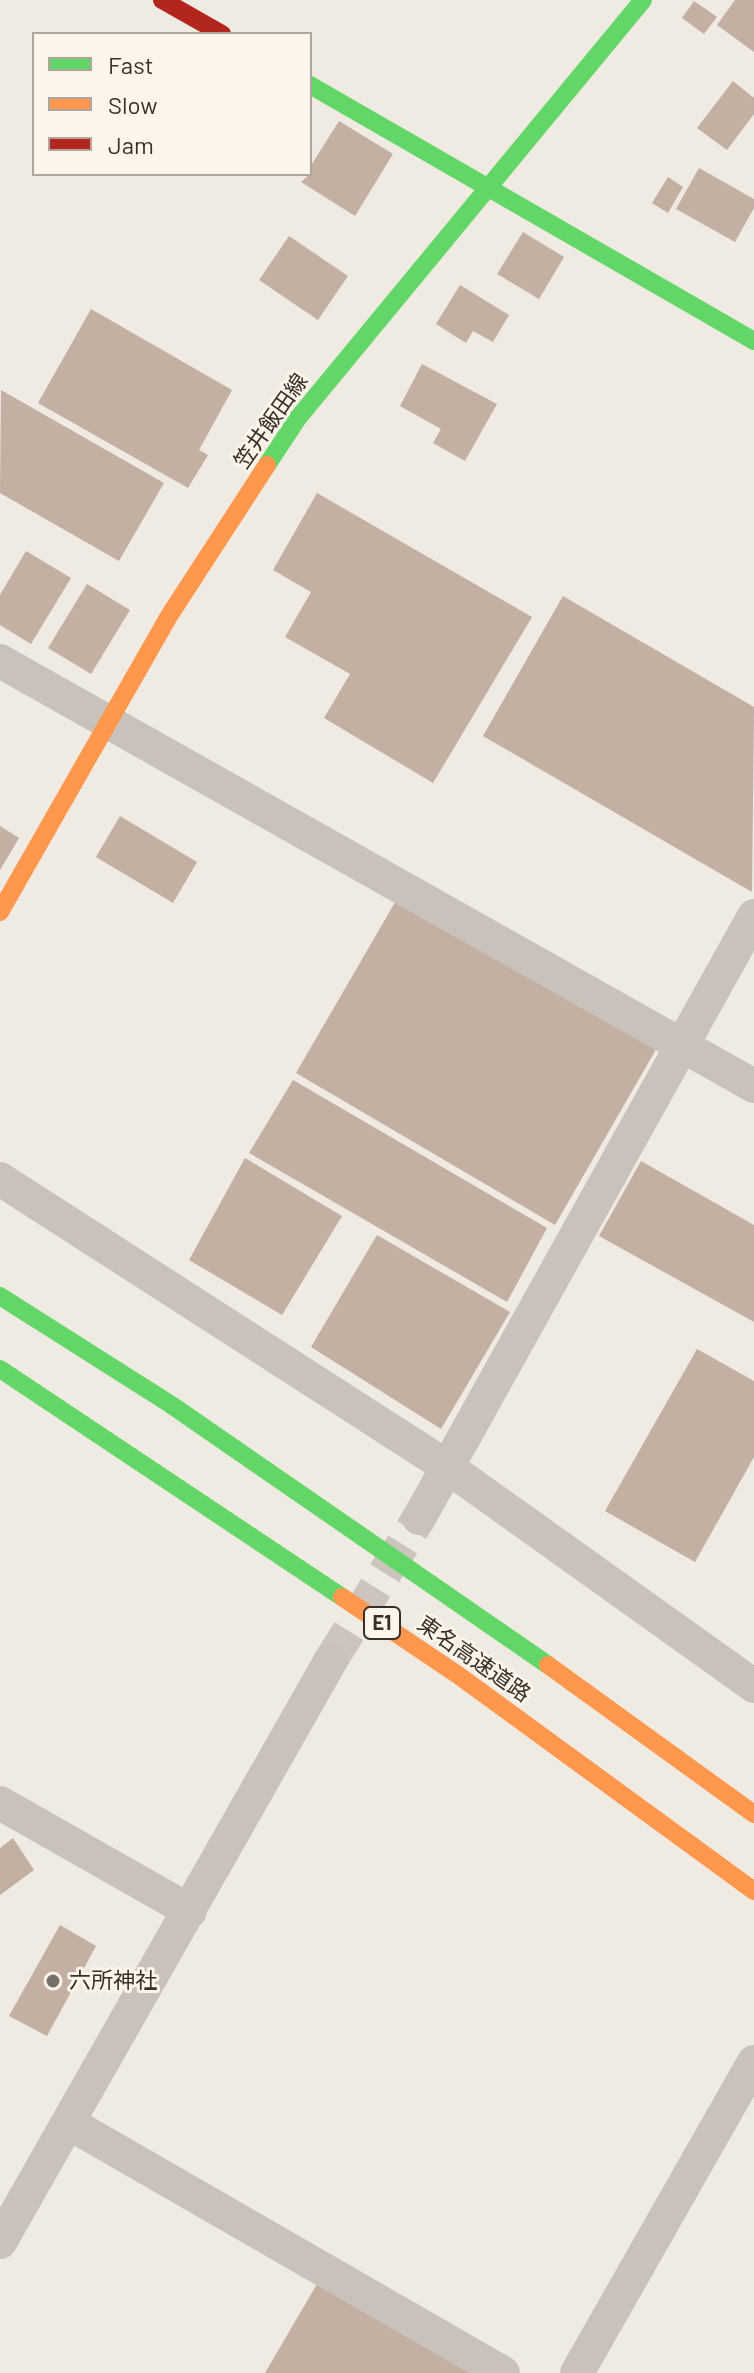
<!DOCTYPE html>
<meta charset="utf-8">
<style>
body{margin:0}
#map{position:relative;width:754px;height:2373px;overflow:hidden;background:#efeae2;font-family:Barlow,sans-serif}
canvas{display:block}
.legend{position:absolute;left:32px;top:32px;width:280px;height:144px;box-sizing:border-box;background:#fbf5ea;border:2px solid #aea69c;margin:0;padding:10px 14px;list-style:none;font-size:24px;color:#3a2f28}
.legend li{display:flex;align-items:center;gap:16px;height:40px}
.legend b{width:40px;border:2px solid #aea69c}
</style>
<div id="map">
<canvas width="754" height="2373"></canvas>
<ul class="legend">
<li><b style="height:10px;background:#63d668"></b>Fast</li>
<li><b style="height:10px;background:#ff974d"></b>Slow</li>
<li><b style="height:10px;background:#b3261e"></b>Jam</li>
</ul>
</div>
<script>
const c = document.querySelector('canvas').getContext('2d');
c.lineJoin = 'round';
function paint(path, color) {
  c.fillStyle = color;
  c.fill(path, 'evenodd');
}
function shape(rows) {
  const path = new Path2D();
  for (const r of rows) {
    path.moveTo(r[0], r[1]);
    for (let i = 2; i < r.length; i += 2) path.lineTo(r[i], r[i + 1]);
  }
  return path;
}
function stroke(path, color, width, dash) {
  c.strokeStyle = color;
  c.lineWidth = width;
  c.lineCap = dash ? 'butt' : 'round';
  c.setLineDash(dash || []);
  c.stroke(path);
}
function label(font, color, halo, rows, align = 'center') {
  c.font = font + ' Barlow,"Noto Sans JP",sans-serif';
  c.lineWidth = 6;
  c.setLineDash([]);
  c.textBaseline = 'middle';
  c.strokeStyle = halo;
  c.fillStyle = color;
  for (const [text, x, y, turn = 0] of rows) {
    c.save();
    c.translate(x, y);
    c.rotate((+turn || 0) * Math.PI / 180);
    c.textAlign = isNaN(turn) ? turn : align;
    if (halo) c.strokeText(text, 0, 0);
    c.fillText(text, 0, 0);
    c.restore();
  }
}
paint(shape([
 [735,0,754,0,754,52,717,25],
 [694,1,717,17,704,34,682,18],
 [733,81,754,98,754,114,727,150,697,128],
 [339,121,393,154,355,216,301,182,310,174,310,167],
 [699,168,754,199,754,208,735,242,676,209],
 [668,177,683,187,668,213,652,203],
 [523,232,564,257,539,299,497,274],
 [289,236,348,276,318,320,259,280],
 [460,285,509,315,493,342,473,331,466,343,436,324],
 [91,309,232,390,199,450,208,455,188,488,38,403],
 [422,364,497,404,465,461,433,443,441,429,400,406],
 [1,390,164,483,119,561,0,493],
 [317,493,532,617,433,783,324,718,350,674,285,637,311,592,273,570],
 [26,551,71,578,31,644,0,625,0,595],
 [87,584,130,610,91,674,48,648],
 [563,596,754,707,752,892,483,736],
 [120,816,197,862,173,903,96,857],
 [0,826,19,838,0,870],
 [397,899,658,1046,555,1225,296,1073],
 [293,1080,547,1228,507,1302,249,1153],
 [245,1158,342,1216,282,1315,189,1260],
 [641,1161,754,1225,754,1322,599,1236],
 [377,1235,510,1312,441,1429,311,1347],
 [697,1349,754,1381,754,1457,695,1562,605,1511],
 [13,1838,34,1870,0,1895,0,1848],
 [60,1925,96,1946,47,2036,9,2016],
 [317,2284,475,2373,265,2373]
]), '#c4afa3');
stroke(shape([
 [331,1660,419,1518]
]), '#cbc5bd', 34, [34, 17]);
stroke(shape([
 [0,661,754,1086],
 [0,1179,446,1466,754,1686],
 [419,1518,754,916],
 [0,1803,190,1911],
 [69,2123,503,2373],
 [0,2242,331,1660],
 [577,2373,754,2062]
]), '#c8c2ba', 34);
stroke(shape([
 [310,85,754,341],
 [267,465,298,418,643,0],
 [0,1296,170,1404,548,1665],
 [0,1369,342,1597]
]), '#63d668', 18);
stroke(shape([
 [0,912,169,616,267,465],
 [342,1597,458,1675,754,1891],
 [548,1665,754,1814]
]), '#ff974d', 18);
stroke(shape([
 [162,0,222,34]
]), '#b3261e', 18);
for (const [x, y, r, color] of [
 [53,1981,8,"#797069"]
]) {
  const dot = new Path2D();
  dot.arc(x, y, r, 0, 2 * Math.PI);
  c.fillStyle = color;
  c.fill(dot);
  stroke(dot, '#fbf5ea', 3);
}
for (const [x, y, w] of [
 [382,1623,36]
]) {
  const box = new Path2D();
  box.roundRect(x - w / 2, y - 16, w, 32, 6);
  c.fillStyle = '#fbf5ea';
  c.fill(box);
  stroke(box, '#3a2f28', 2);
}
label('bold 20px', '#3a2f28', null, [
 ["E1",382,1623]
]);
label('22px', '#3a2f28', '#fbf5ea', [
 ["笠井飯田線",271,421,-55],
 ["東名高速道路",474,1659,35]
]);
label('22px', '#3a2f28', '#fbf5ea', [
 ["六所神社",69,1981]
], 'left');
</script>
